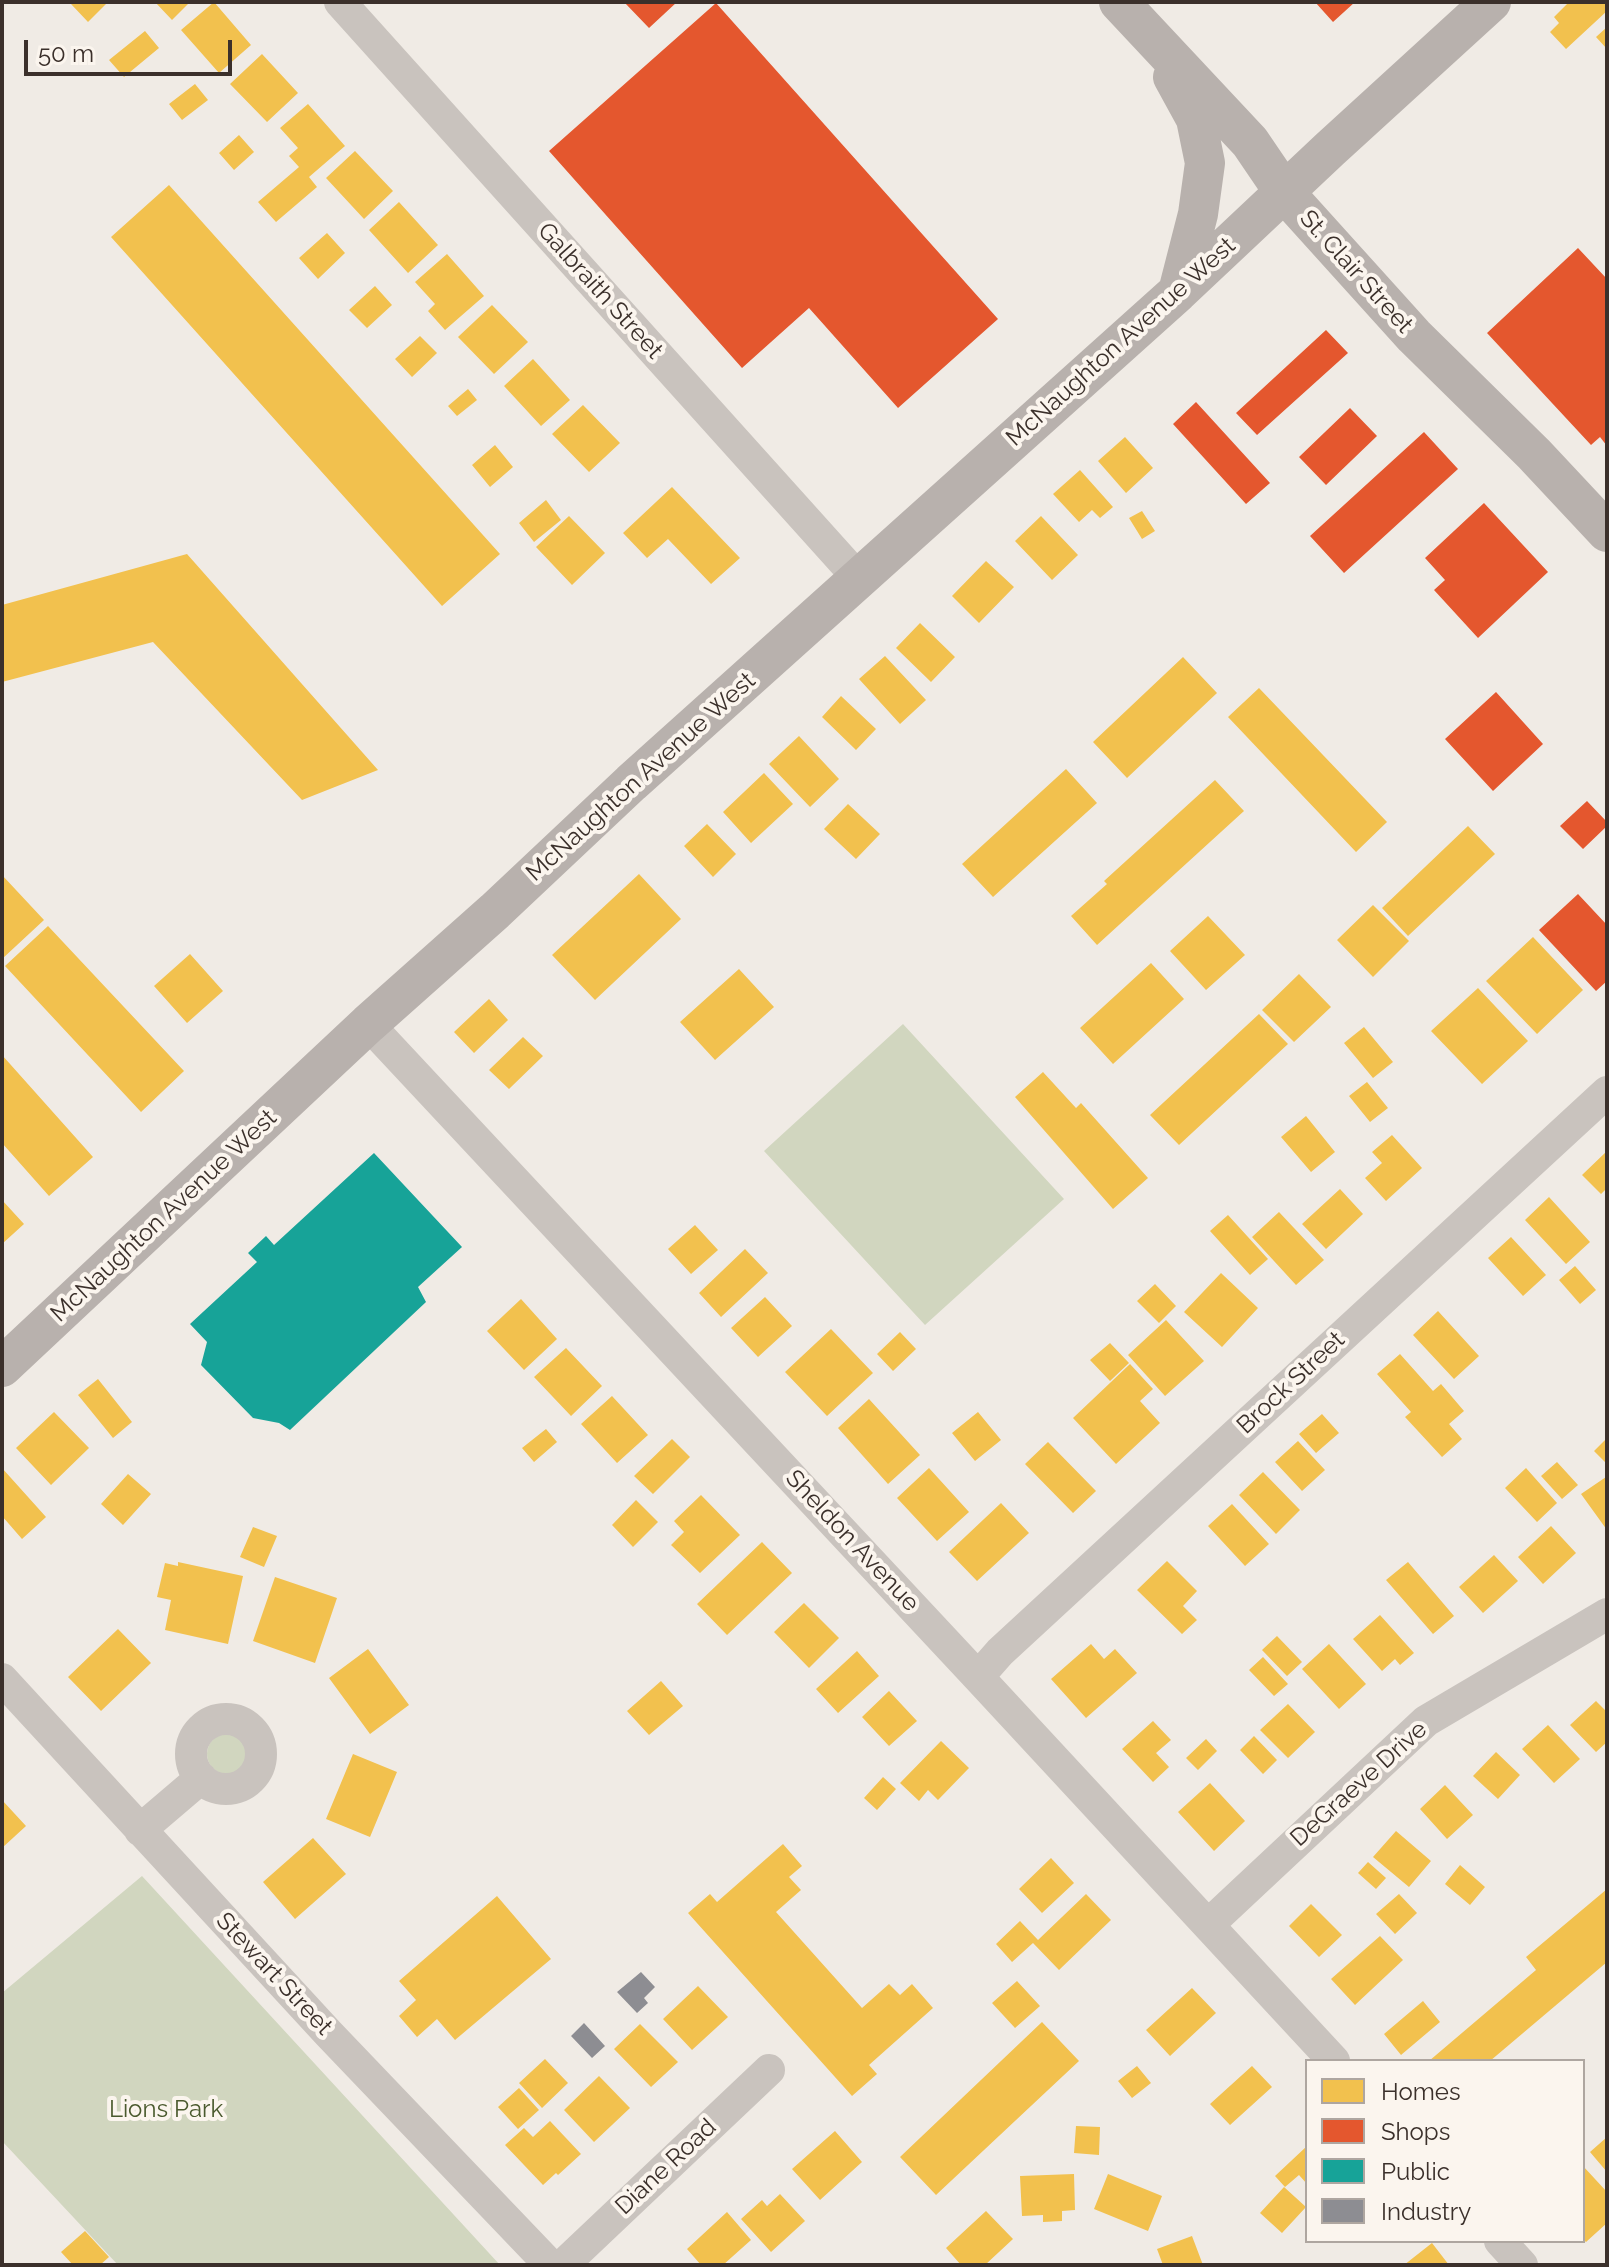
<!DOCTYPE html>
<style>
body{margin:0}
#map{position:relative;width:1609px;height:2267px;overflow:hidden;background:#f0ebe5;font-family:Raleway,sans-serif}
canvas{display:block}
.frame{position:absolute;inset:0;border:4px solid #3b302b;pointer-events:none}
.legend{position:absolute;left:1305px;top:2059px;width:280px;height:184px;box-sizing:border-box;background:#fbf5ee;border:2px solid #aea6a0;margin:0;padding:10px 14px;list-style:none;font-size:24px;color:#3b302b}
.legend li{display:flex;align-items:center;gap:16px;height:40px}
.legend b{width:40px;border:2px solid #aea6a0}
.scale{position:absolute;left:24px;top:40px;width:208px;height:36px;box-sizing:border-box;border:4px solid #3b302b;border-top:0;padding-left:10px;font-size:24px;line-height:28px;white-space:nowrap;color:#3b302b;-webkit-text-stroke:6px #fbf5ee;paint-order:stroke}
</style>
<div id="map">
<canvas width="1609" height="2267"></canvas>
<div class="frame"></div>
<ul class="legend">
<li><b style="height:22px;background:#f2c14e"></b>Homes</li>
<li><b style="height:22px;background:#e4572e"></b>Shops</li>
<li><b style="height:22px;background:#17a398"></b>Public</li>
<li><b style="height:22px;background:#8d8d92"></b>Industry</li>
</ul>
<div class="scale">50 m</div>
</div>
<script>
const c = document.querySelector('canvas').getContext('2d');
c.lineJoin = 'round';
function paint(path, color) {
  c.fillStyle = color;
  c.fill(path, 'evenodd');
}
function shape(rows) {
  const path = new Path2D();
  for (const r of rows) {
    if (r.length === 3) {
      path.moveTo(r[0] + r[2], r[1]);
      path.arc(r[0], r[1], r[2], 0, 2 * Math.PI);
      continue;
    }
    path.moveTo(r[0], r[1]);
    for (let i = 2; i < r.length; i += 2) path.lineTo(r[i], r[i + 1]);
  }
  return path;
}
function stroke(path, color, width, dash) {
  c.strokeStyle = color;
  c.lineWidth = width;
  c.lineCap = dash ? 'butt' : 'round';
  c.setLineDash(dash || []);
  c.stroke(path);
}
function label(font, color, halo, rows, align = 'center') {
  c.font = font + ' Raleway,sans-serif';
  c.lineWidth = 8;
  c.setLineDash([]);
  c.textBaseline = 'middle';
  c.strokeStyle = halo;
  c.fillStyle = color;
  for (const [text, x, y, turn = 0] of rows) {
    c.save();
    c.translate(x, y);
    c.rotate((+turn || 0) * Math.PI / 180);
    c.textAlign = isNaN(turn) ? turn : align;
    if (halo) c.strokeText(text, 0, 0);
    c.fillText(text, 0, 0);
    c.restore();
  }
}
paint(shape([
 [903,1024,1064,1199,925,1325,764,1151],
 [227,1754,20],
 [142,1876,500,2265,118,2265,2,2141,2,1993]
]), '#d1d6bf');
paint(shape([
 [73,2,108,2,88,22,71,4],
 [155,2,190,2,172,20],
 [214,2,251,45,219,73,181,30],
 [1569,2,1607,2,1607,11,1566,49,1550,32,1559,23,1554,17],
 [1607,27,1607,49,1596,37],
 [145,31,159,48,124,77,109,60],
 [262,54,298,93,267,122,230,84],
 [195,84,208,100,182,120,169,104],
 [308,104,345,146,309,177,317,187,276,222,258,202,299,167,289,156,298,148,280,128],
 [239,135,254,152,234,170,219,153],
 [355,151,393,191,364,219,326,178],
 [169,185,500,554,442,606,111,237],
 [399,202,438,245,408,273,369,230],
 [327,233,345,253,318,279,299,258],
 [447,254,484,296,445,330,428,311,435,304,415,282],
 [375,286,392,305,367,328,349,310],
 [492,305,528,342,494,374,458,337],
 [420,336,437,353,412,377,395,359],
 [533,359,570,400,541,426,504,386],
 [468,389,477,400,457,416,448,406],
 [583,405,620,443,589,472,552,434],
 [1125,437,1153,468,1126,493,1098,461],
 [495,445,513,467,490,487,472,465],
 [1080,470,1113,507,1100,518,1092,510,1079,522,1053,494],
 [672,487,740,558,711,584,668,539,647,558,623,533],
 [546,500,561,520,534,542,519,523],
 [1142,511,1155,531,1142,539,1129,518],
 [569,516,605,553,572,585,536,547],
 [1041,516,1078,555,1052,580,1015,541],
 [187,554,378,770,302,800,153,642,2,682,2,605],
 [986,561,1014,587,979,623,952,596],
 [920,623,955,657,931,682,896,648],
 [885,656,926,700,900,724,859,679],
 [1183,657,1217,693,1127,778,1093,742],
 [1259,688,1387,822,1356,852,1228,717],
 [841,696,876,729,856,750,822,717],
 [799,736,839,779,810,807,769,764],
 [1066,769,1097,803,993,897,962,864],
 [764,773,793,804,751,843,723,812],
 [1215,780,1244,811,1097,945,1071,916,1107,884,1104,881],
 [848,804,880,834,856,859,824,829],
 [707,824,736,854,713,877,684,846],
 [1468,826,1495,854,1408,936,1382,908],
 [639,874,681,919,595,1000,552,955],
 [2,875,44,920,2,959],
 [1373,905,1409,941,1373,977,1337,940],
 [1208,916,1245,955,1206,990,1170,951],
 [48,926,184,1071,141,1112,5,966],
 [1533,937,1583,990,1537,1034,1486,981],
 [190,954,223,991,187,1023,154,986],
 [1151,963,1184,999,1113,1064,1080,1028],
 [739,969,774,1007,715,1060,680,1022],
 [1299,974,1331,1007,1294,1042,1262,1010],
 [1478,988,1528,1041,1482,1084,1431,1031],
 [489,999,508,1020,474,1053,454,1032],
 [1259,1014,1288,1044,1179,1145,1150,1115],
 [1364,1027,1393,1062,1373,1078,1344,1043],
 [523,1037,543,1056,509,1089,489,1070],
 [2,1055,93,1157,49,1196,2,1143],
 [1043,1072,1076,1108,1081,1103,1148,1178,1113,1209,1015,1097],
 [1367,1082,1388,1108,1370,1122,1349,1096],
 [1306,1116,1335,1152,1311,1172,1281,1137],
 [1392,1135,1422,1168,1386,1201,1365,1178,1382,1163,1372,1152],
 [1607,1151,1607,1188,1601,1194,1582,1175],
 [1340,1189,1363,1214,1326,1249,1302,1224],
 [1549,1197,1590,1242,1566,1264,1525,1220],
 [2,1200,24,1224,2,1244],
 [1279,1212,1324,1260,1296,1285,1252,1237],
 [1228,1215,1268,1259,1250,1275,1210,1231],
 [695,1225,718,1250,691,1274,668,1249],
 [1511,1237,1546,1275,1523,1296,1488,1258],
 [745,1249,768,1273,721,1317,699,1293],
 [1575,1266,1596,1290,1580,1304,1559,1280],
 [1221,1273,1258,1308,1222,1347,1184,1312],
 [1155,1284,1176,1306,1159,1323,1137,1301],
 [765,1297,792,1326,758,1357,731,1328],
 [521,1299,557,1339,524,1370,487,1331],
 [1438,1311,1479,1356,1454,1379,1413,1335],
 [1166,1320,1204,1361,1165,1396,1128,1355],
 [831,1329,873,1373,827,1416,785,1372],
 [900,1332,916,1349,893,1371,877,1354],
 [1110,1343,1129,1363,1110,1381,1090,1360],
 [566,1348,602,1386,571,1416,534,1377],
 [1400,1354,1433,1391,1441,1384,1464,1411,1449,1424,1462,1439,1442,1457,1405,1417,1411,1412,1377,1374],
 [1130,1364,1153,1389,1140,1401,1160,1423,1116,1464,1073,1418],
 [98,1379,132,1422,113,1438,78,1395],
 [612,1396,648,1435,617,1463,581,1424],
 [869,1399,920,1455,888,1484,838,1428],
 [54,1412,89,1448,51,1485,16,1448],
 [978,1412,1001,1440,975,1461,952,1433],
 [1322,1414,1339,1433,1316,1453,1299,1434],
 [546,1429,557,1442,534,1462,522,1448],
 [1607,1438,1607,1464,1594,1451],
 [672,1439,690,1457,653,1494,634,1476],
 [1298,1441,1325,1470,1302,1491,1275,1462],
 [1048,1442,1096,1491,1073,1513,1025,1464],
 [1557,1462,1578,1485,1562,1499,1541,1476],
 [2,1468,46,1517,22,1539,2,1516],
 [929,1468,969,1512,937,1541,897,1498],
 [1526,1468,1557,1503,1537,1522,1505,1488],
 [1263,1472,1300,1510,1276,1534,1239,1495],
 [128,1474,151,1494,123,1525,101,1504],
 [1606,1477,1607,1478,1607,1530,1581,1494],
 [701,1495,740,1535,700,1573,671,1545,684,1532,674,1521],
 [636,1500,658,1522,633,1547,612,1525],
 [1001,1503,1029,1533,977,1581,949,1552],
 [1232,1504,1269,1544,1245,1566,1208,1526],
 [1551,1526,1576,1553,1543,1584,1518,1557],
 [253,1527,277,1536,264,1567,240,1557],
 [762,1542,792,1573,727,1635,697,1604],
 [1494,1555,1518,1581,1483,1613,1459,1587],
 [1167,1561,1197,1591,1183,1606,1197,1620,1182,1634,1137,1590],
 [178,1562,243,1576,228,1644,165,1630,171,1600,157,1597,165,1563,178,1566],
 [1408,1562,1454,1616,1433,1634,1386,1580],
 [275,1577,337,1598,315,1663,253,1641],
 [804,1603,839,1638,809,1668,774,1632],
 [1380,1615,1414,1653,1400,1665,1395,1659,1382,1671,1353,1639],
 [118,1629,151,1663,101,1711,68,1677],
 [1277,1636,1302,1662,1287,1676,1262,1650],
 [1091,1644,1104,1659,1115,1649,1137,1673,1086,1718,1051,1679],
 [1329,1644,1366,1684,1339,1709,1302,1669],
 [368,1649,409,1705,370,1734,329,1678],
 [857,1651,879,1676,838,1713,816,1689],
 [1263,1657,1288,1684,1274,1696,1249,1670],
 [661,1681,683,1706,649,1735,627,1711],
 [889,1691,917,1721,889,1746,862,1717],
 [1596,1701,1607,1712,1607,1742,1596,1752,1570,1725],
 [1288,1704,1315,1732,1288,1758,1260,1730],
 [1153,1721,1171,1740,1156,1753,1169,1767,1153,1782,1122,1749],
 [1548,1725,1580,1759,1554,1783,1522,1749],
 [1254,1736,1277,1760,1263,1774,1240,1750],
 [1206,1739,1217,1751,1198,1770,1186,1758],
 [941,1741,969,1768,938,1800,928,1790,919,1801,900,1783],
 [1496,1752,1520,1775,1498,1799,1473,1776],
 [353,1754,397,1772,370,1837,326,1819],
 [883,1777,896,1789,877,1810,864,1798],
 [1210,1783,1245,1821,1214,1851,1178,1812],
 [1445,1785,1473,1815,1447,1839,1420,1809],
 [2,1800,26,1826,2,1848],
 [1396,1831,1431,1861,1409,1887,1373,1857],
 [313,1838,346,1874,295,1919,263,1882],
 [783,1844,802,1866,789,1877,801,1890,776,1912,862,2008,889,1984,900,1995,912,1984,933,2008,869,2065,877,2074,852,2096,688,1913,710,1894,717,1902],
 [1051,1858,1074,1883,1042,1913,1019,1889],
 [1368,1862,1386,1878,1376,1889,1358,1873],
 [1460,1865,1485,1887,1470,1905,1445,1884],
 [1607,1889,1607,1962,1490,2061,1429,2061,1536,1970,1526,1957],
 [1086,1894,1111,1920,1059,1970,1033,1943,1012,1962,996,1944,1020,1921,1038,1940],
 [1399,1894,1417,1913,1395,1934,1376,1914],
 [497,1896,551,1959,455,2040,437,2019,417,2037,399,2016,416,2000,399,1981],
 [1311,1904,1342,1935,1319,1957,1289,1926],
 [1380,1936,1403,1960,1355,2005,1331,1979],
 [1017,1981,1040,2006,1015,2028,992,2003],
 [698,1986,728,2017,692,2050,663,2019],
 [1192,1988,1216,2013,1170,2056,1146,2030],
 [1423,2001,1440,2022,1401,2055,1384,2034],
 [1042,2022,1079,2061,936,2195,900,2157],
 [640,2024,678,2062,651,2087,614,2049],
 [545,2059,568,2083,542,2108,519,2083],
 [1137,2066,1151,2083,1132,2098,1118,2081],
 [1252,2066,1272,2087,1230,2125,1210,2104],
 [599,2076,630,2108,594,2142,564,2110],
 [519,2088,539,2110,518,2129,498,2107],
 [550,2121,581,2154,558,2175,556,2173,543,2185,505,2145,524,2128,533,2137],
 [1076,2126,1100,2127,1099,2155,1074,2153],
 [835,2131,862,2162,820,2200,792,2169],
 [1607,2137,1607,2172,1590,2152],
 [1307,2146,1307,2184,1299,2175,1285,2187,1275,2176],
 [1583,2166,1607,2192,1607,2223,1586,2242,1583,2239],
 [1074,2174,1075,2210,1062,2211,1062,2221,1043,2222,1043,2215,1022,2216,1020,2176],
 [1108,2174,1162,2196,1148,2231,1094,2209],
 [1284,2187,1306,2207,1282,2233,1260,2213],
 [780,2194,805,2221,771,2252,741,2219,762,2200,767,2206],
 [986,2211,1013,2239,985,2265,961,2265,946,2248],
 [727,2212,751,2240,723,2265,701,2265,687,2249],
 [85,2231,109,2257,100,2265,73,2265,61,2252],
 [1192,2236,1203,2265,1163,2265,1157,2249],
 [1432,2243,1449,2265,1404,2265]
]), '#f2c14e');
paint(shape([
 [624,2,677,2,649,28],
 [1315,2,1355,2,1333,22],
 [716,3,998,319,898,408,809,308,742,368,549,151],
 [1578,248,1607,279,1607,446,1600,437,1591,445,1487,333],
 [1326,330,1348,353,1257,435,1236,413],
 [1196,402,1270,483,1246,504,1173,424],
 [1350,408,1377,436,1326,485,1299,457],
 [1424,432,1458,469,1344,573,1310,536],
 [1484,503,1548,572,1478,638,1434,590,1445,580,1425,558],
 [1496,692,1543,744,1493,791,1445,739],
 [1587,801,1607,822,1607,826,1583,849,1560,826],
 [1578,894,1607,925,1607,981,1596,991,1539,930]
]), '#e4572e');
paint(shape([
 [374,1153,462,1247,418,1287,426,1302,290,1430,279,1423,253,1418,201,1365,207,1342,190,1324,257,1262,248,1253,266,1236,274,1245]
]), '#17a398');
paint(shape([
 [641,1972,655,1987,644,1998,648,2003,637,2013,617,1992],
 [584,2023,605,2046,592,2058,571,2036]
]), '#8d8d92');
stroke(shape([
 [340,2,860,580],
 [368,1024,978,1677,1334,2061],
 [978,1677,1000,1652,1607,1092],
 [2,1679,329,2034,550,2265],
 [226,1754,35],
 [140,1830,201,1778],
 [1208,1925,1426,1721,1607,1614],
 [1500,2241,1522,2265],
 [563,2265,769,2070]
]), '#c9c3be', 32);
stroke(shape([
 [1119,2,1250,142,1284,192,1414,336,1534,454,1607,532],
 [1173,77,1196,119,1205,163,1198,214,1178,292],
 [2,1367,368,1024,495,911,631,783,1178,292,1330,149,1491,2]
]), '#b8b1ad', 40);
label('24px', '#3b302b', '#fbf5ee', [
 ["St. Clair Street",1356,272,48],
 ["Galbraith Street",600,291,48],
 ["McNaughton Avenue West",1121,342,-42],
 ["McNaughton Avenue West",641,777,-42],
 ["McNaughton Avenue West",164,1216,-43],
 ["Brock Street",1291,1383,-43],
 ["Sheldon Avenue",852,1541,47],
 ["DeGraeve Drive",1359,1784,-42],
 ["Stewart Street",274,1974,47],
 ["Diane Road",666,2167,-43]
]);
label('24px', '#4a5a2e', '#fbf5ee', [
 ["Lions Park",166,2110]
]);
</script>
